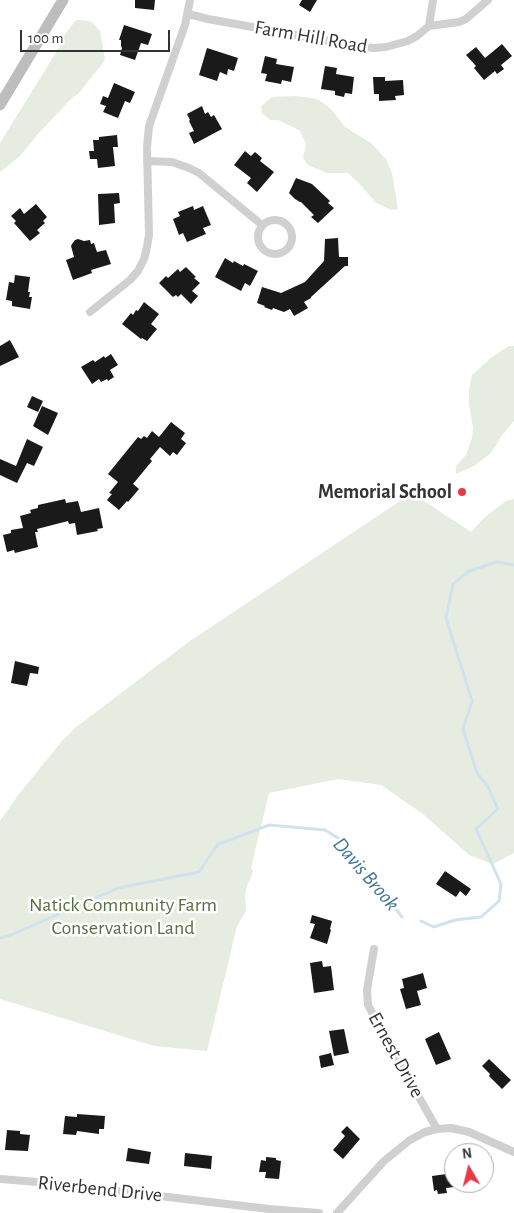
<!DOCTYPE html>
<style>
body{margin:0}
#map{position:relative;width:514px;height:1213px;overflow:hidden;background:#fff;font-family:"Alegreya Sans",sans-serif}
canvas{display:block}
.north{position:absolute;left:444px;top:1143px;width:50px;height:50px;box-sizing:border-box;background:#fff;border:1px solid #adadad;border-radius:50%;rotate:352deg;font-size:14px;font-weight:700;line-height:20px;text-align:center;color:#333}
.north::after{content:'';display:block;margin:auto;width:18px;height:22px;background:#e63946;clip-path:polygon(50% 0,100% 100%,50% 72%,0 100%)}
.scale{position:absolute;left:20px;top:30px;width:150px;height:22px;box-sizing:border-box;border:2px solid #333;border-top:0;padding-left:6px;font-size:15px;line-height:18px;white-space:nowrap;color:#333;-webkit-text-stroke:4px #fff;paint-order:stroke}
</style>
<div id="map">
<canvas width="514" height="1213"></canvas>
<div class="north">N</div>
<div class="scale">100 m</div>
</div>
<script>
const c = document.querySelector('canvas').getContext('2d');
c.lineJoin = 'round';
function paint(path, color) {
  c.fillStyle = color;
  c.fill(path, 'evenodd');
}
function shape(rows) {
  const path = new Path2D();
  for (const r of rows) {
    if (r.length === 3) {
      path.moveTo(r[0] + r[2], r[1]);
      path.arc(r[0], r[1], r[2], 0, 2 * Math.PI);
      continue;
    }
    path.moveTo(r[0], r[1]);
    for (let i = 2; i < r.length; i += 2) path.lineTo(r[i], r[i + 1]);
  }
  return path;
}
function stroke(path, color, width, dash) {
  c.strokeStyle = color;
  c.lineWidth = width;
  c.lineCap = dash ? 'butt' : 'round';
  c.setLineDash(dash || []);
  c.stroke(path);
}
function label(font, color, halo, rows, align = 'center') {
  c.font = font + ' "Alegreya Sans",sans-serif';
  c.lineWidth = 5;
  c.setLineDash([]);
  c.textBaseline = 'middle';
  c.strokeStyle = halo;
  c.fillStyle = color;
  for (const [text, x, y, turn = 0] of rows) {
    c.save();
    c.translate(x, y);
    c.rotate((+turn || 0) * Math.PI / 180);
    c.textAlign = isNaN(turn) ? turn : align;
    if (halo) c.strokeText(text, 0, 0);
    c.fillText(text, 0, 0);
    c.restore();
  }
}
paint(shape([
 [76,20,82,20,92,22,100,31,105,59,100,67,94,74,79,93,71,99,37,135,20,156,0,172,0,143,60,46,63,37],
 [295,96,311,98,319,100,330,108,345,127,371,143,386,159,392,173,398,209,391,210,375,202,359,183,348,173,327,173,308,165,303,158,306,144,300,131,293,127,278,120,270,120,262,113,261,106,272,97],
 [509,346,514,346,514,421,503,434,491,453,474,466,456,474,456,466,466,455,472,438,473,428,469,404,469,390,472,375,492,357],
 [412,493,471,532,485,517,506,501,514,499,514,853,493,864,469,855,423,814,381,785,338,779,269,793,251,868,253,871,251,878,247,885,245,895,246,911,237,926,207,1051,154,1046,0,999,0,821,19,794,62,741,75,728,187,643]
]), '#e6ecdf');
stroke(shape([
 [421,921,434,927,455,920,481,917,499,901,501,884,476,829,498,809,488,787,477,773,463,729,472,701,446,618,453,584,469,571,497,562,514,565],
 [0,938,11,935,118,888,199,872,217,845,269,825,325,830,341,840,402,917]
]), '#cfe2ee', 3);
paint(shape([
 [135,0,155,0,154,10,135,8],
 [302,0,317,0,310,12,299,5],
 [124,25,152,34,148,45,141,43,135,60,120,55,122,48,121,46,121,40,119,40],
 [502,44,512,56,501,65,504,69,497,74,495,71,484,80,474,68,476,66,466,55,476,47,485,58],
 [207,48,238,58,234,71,228,69,227,75,220,72,217,81,199,75],
 [265,56,277,59,276,64,294,67,291,82,282,80,281,84,265,81,267,74,261,73],
 [325,66,337,68,336,74,354,77,352,94,345,93,344,97,335,95,335,91,321,89],
 [373,77,385,77,385,81,403,80,404,95,395,96,396,100,379,101,379,94,374,94],
 [114,83,135,92,130,103,125,101,118,118,103,112,106,106,100,104,103,96,108,98],
 [202,106,205,114,208,112,211,117,214,115,222,129,194,144,189,133,194,131,189,121,190,120,187,114],
 [117,135,118,147,113,147,115,166,98,168,97,159,90,159,89,151,94,151,93,140,99,140,99,137],
 [245,151,251,156,255,152,262,158,260,161,274,172,257,192,247,183,251,178,234,165],
 [296,178,312,184,330,201,328,203,334,208,318,223,311,217,314,215,301,202,300,202,295,199,289,193],
 [119,193,120,203,114,204,115,223,99,225,98,194],
 [36,204,47,217,43,221,45,223,37,230,40,233,30,241,14,223,16,221,11,216,20,208,24,214],
 [193,206,194,210,203,206,211,225,203,228,206,234,187,242,183,233,179,235,173,219,180,216,178,212],
 [338,238,339,257,348,257,348,266,345,266,311,297,311,298,304,302,308,308,294,316,290,309,284,312,273,308,272,310,264,307,265,306,257,303,262,287,281,293,305,282,324,261,325,239],
 [78,239,84,241,90,240,91,244,94,243,97,252,106,250,111,264,91,270,92,273,73,280,66,260,74,257,71,246,72,244,75,240],
 [225,258,233,263,234,261,243,266,244,264,258,271,250,286,245,283,241,291,215,277],
 [186,267,196,277,194,278,200,283,192,291,198,296,191,304,181,294,178,297,176,295,173,297,159,283,166,276,168,278,178,269,180,272],
 [15,275,30,277,28,292,30,292,29,297,32,297,30,309,12,306,12,301,6,300,9,282,14,283],
 [144,302,159,314,151,324,157,329,147,341,142,338,141,339,122,324,131,313,133,315,136,310,138,311],
 [10,340,19,357,0,366,0,346],
 [111,354,118,365,110,370,114,377,108,381,107,379,101,382,99,379,92,384,81,367,93,360,95,362,104,356,105,358],
 [32,396,43,401,38,412,27,407],
 [42,406,58,413,48,435,33,426],
 [171,422,185,433,181,439,186,443,177,455,173,452,170,456,160,447,150,459,152,461,133,484,139,489,128,502,127,501,119,510,107,500,112,494,109,493,118,482,108,474,138,437,141,439,144,436,147,438,152,431,159,437],
 [27,439,43,447,34,466,27,463,17,483,0,475,0,459,16,466],
 [65,499,66,503,78,501,81,512,99,508,103,528,97,529,98,531,77,535,75,523,69,524,68,521,37,529,38,532,35,532,38,547,15,553,14,550,7,552,3,535,11,533,11,530,23,528,20,516,31,513,30,510,38,508,38,505],
 [15,661,39,667,38,674,30,673,27,686,11,683],
 [445,871,471,889,466,896,460,891,456,897,436,884],
 [312,915,332,921,330,929,331,930,327,944,310,938,315,924,310,923],
 [322,961,323,967,331,966,334,990,314,993,310,963],
 [423,973,427,988,417,991,421,1005,406,1009,400,989,404,988,402,979],
 [344,1029,349,1053,334,1056,329,1031],
 [439,1032,451,1059,436,1065,425,1039],
 [331,1053,334,1065,321,1068,319,1056],
 [489,1059,511,1080,502,1089,489,1076,490,1074,482,1066],
 [77,1114,105,1116,104,1129,99,1129,99,1134,77,1131,76,1135,63,1134,65,1116,77,1117],
 [347,1126,360,1139,343,1159,333,1150,345,1136,341,1132],
 [7,1130,20,1131,20,1134,30,1135,28,1151,5,1150],
 [128,1148,151,1152,149,1164,126,1161],
 [185,1153,212,1156,211,1169,184,1166],
 [266,1157,276,1158,276,1160,281,1161,279,1179,265,1178,266,1172,259,1172,261,1160,266,1161],
 [454,1173,454,1187,446,1188,447,1193,438,1194,437,1190,434,1191,432,1176]
]), '#1a1a1a');
stroke(shape([
 [188,14,208,19,363,47,374,48,386,47,408,41,417,36,429,26,459,22,466,19,488,0],
 [429,26,433,0],
 [147,161,172,162,189,168,199,173,262,225],
 [275,237,17],
 [90,312,130,280,138,271,144,259,147,247,149,235,147,147,149,126,185,25,190,0],
 [374,949,367,990,368,1005,381,1030,437,1129],
 [0,1179,50,1183,269,1209,319,1213],
 [337,1213,384,1161,410,1140,425,1132,437,1129,451,1128,469,1132,514,1152]
]), '#d0d0d0', 8);
stroke(shape([
 [0,105,63,0]
]), '#bdbdbd', 11);
for (const [x, y, r, color] of [
 [462,492,5,"#e63946"]
]) {
  const dot = new Path2D();
  dot.arc(x, y, r, 0, 2 * Math.PI);
  c.fillStyle = color;
  c.fill(dot);
  stroke(dot, '#fff', 2);
}
label('20px', '#333', '#fff', [
 ["Farm Hill Road",311,37,10],
 ["Ernest Drive",396,1055,61],
 ["Riverbend Drive",100,1189,6]
]);
label('bold 20px', '#333', '#fff', [
 ["Memorial School",452,492]
], 'right');
label('20px', '#56703f', '#fff', [
 ["Natick Community Farm",123,905],
 ["Conservation Land",123,928]
]);
label('italic 21px', '#3f7597', '#fff', [
 ["Davis Brook",366,874,49]
]);
</script>
